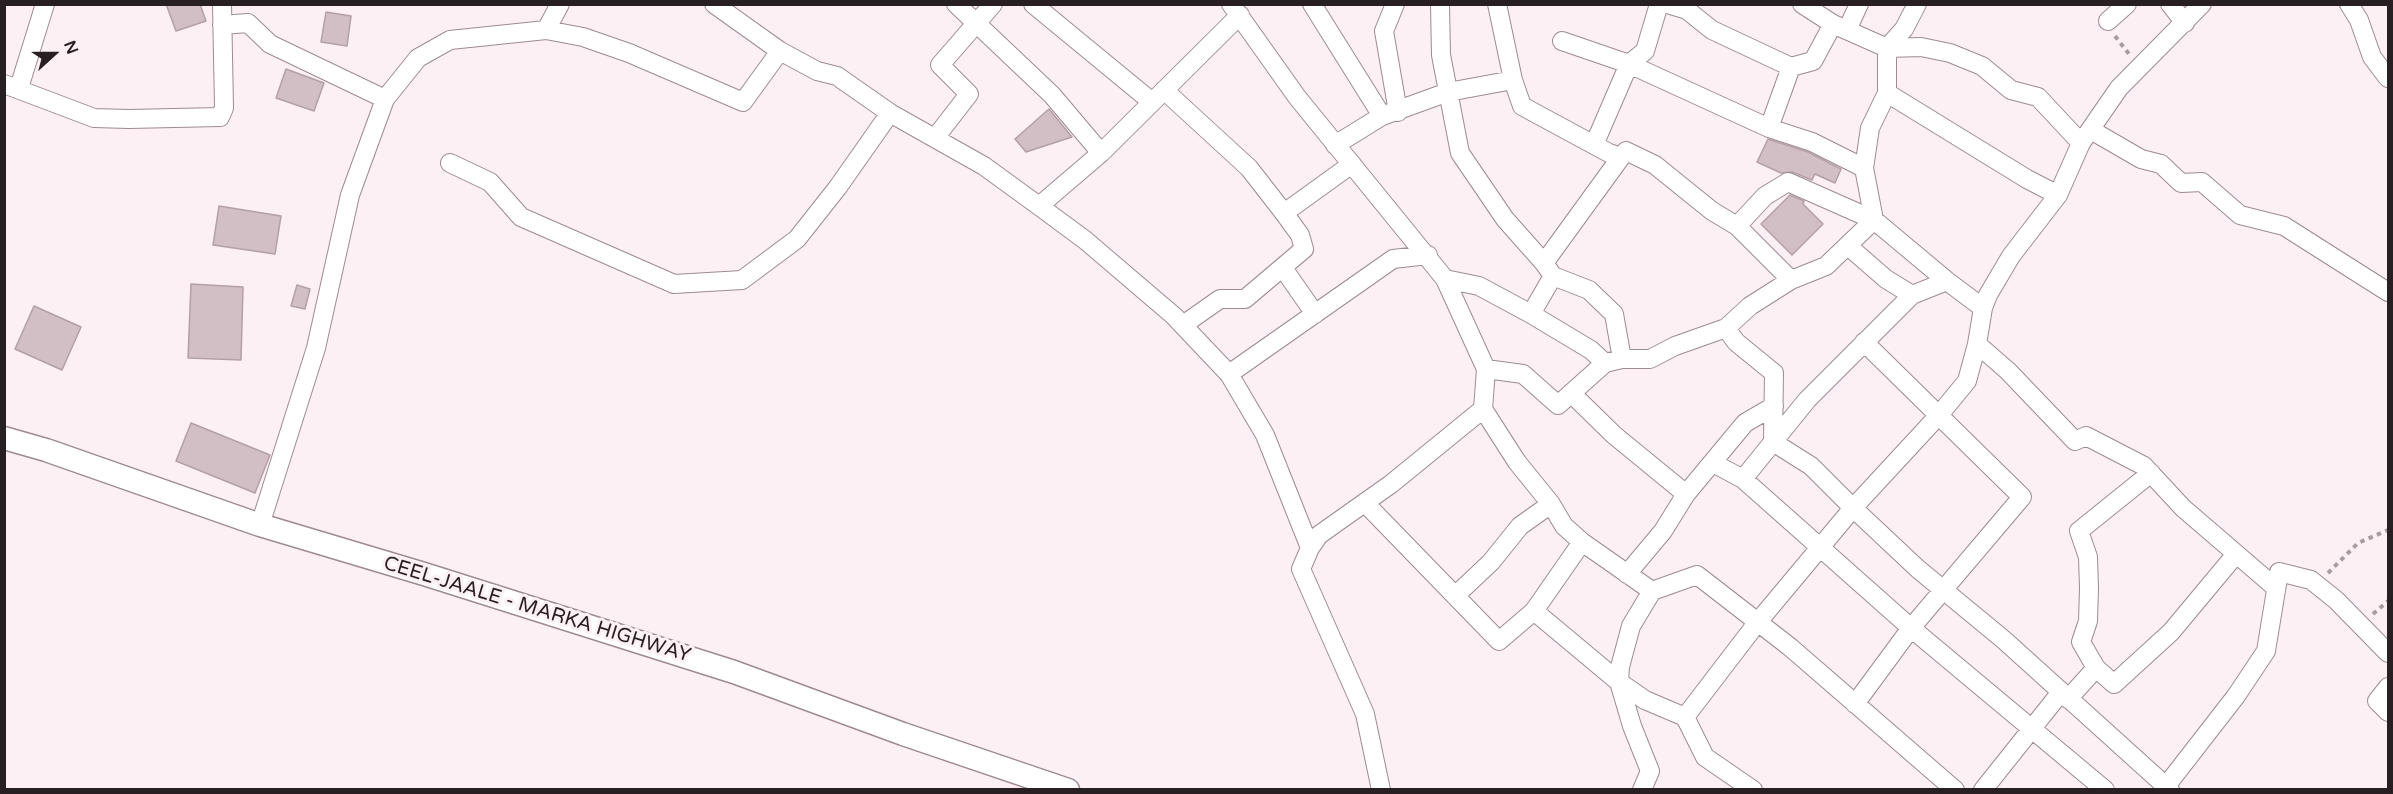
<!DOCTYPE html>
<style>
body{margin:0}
#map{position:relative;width:2393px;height:794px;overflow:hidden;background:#fcf0f4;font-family:"Varela Round",sans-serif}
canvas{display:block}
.frame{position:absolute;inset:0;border:6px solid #271f22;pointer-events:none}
.north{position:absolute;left:24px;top:24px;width:60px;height:60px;-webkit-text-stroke:4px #fcf0f4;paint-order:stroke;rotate:69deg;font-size:16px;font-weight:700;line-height:24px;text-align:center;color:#271f22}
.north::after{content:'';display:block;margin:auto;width:21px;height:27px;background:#271f22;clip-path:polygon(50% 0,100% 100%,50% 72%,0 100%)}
</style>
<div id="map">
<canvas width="2393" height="794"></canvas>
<div class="frame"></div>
<div class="north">N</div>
</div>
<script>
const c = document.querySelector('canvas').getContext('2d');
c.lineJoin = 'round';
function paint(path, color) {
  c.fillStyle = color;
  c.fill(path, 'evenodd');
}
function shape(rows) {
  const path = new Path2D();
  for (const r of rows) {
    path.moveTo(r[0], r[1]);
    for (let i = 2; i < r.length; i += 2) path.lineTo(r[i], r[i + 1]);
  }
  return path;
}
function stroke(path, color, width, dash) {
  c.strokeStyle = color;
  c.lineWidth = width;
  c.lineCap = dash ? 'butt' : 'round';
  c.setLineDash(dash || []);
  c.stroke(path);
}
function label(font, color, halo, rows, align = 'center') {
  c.font = font + ' "Varela Round",sans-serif';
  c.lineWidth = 6;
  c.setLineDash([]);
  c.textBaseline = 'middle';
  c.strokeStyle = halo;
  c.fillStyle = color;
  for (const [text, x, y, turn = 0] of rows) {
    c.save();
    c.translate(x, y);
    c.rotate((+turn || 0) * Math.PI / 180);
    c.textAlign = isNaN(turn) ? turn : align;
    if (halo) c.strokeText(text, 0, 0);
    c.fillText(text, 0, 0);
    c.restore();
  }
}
const building = shape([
 [166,4,200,4,206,21,176,31,166,4],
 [326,12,351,16,347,46,321,42,326,12],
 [286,69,324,83,314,111,276,98,286,69],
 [1049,109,1072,137,1026,152,1015,139,1049,109],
 [1768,139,1808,152,1841,169,1835,183,1815,174,1812,180,1792,172,1781,173,1757,162,1768,139],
 [1790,195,1804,201,1803,204,1823,224,1792,255,1761,224,1790,195],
 [219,206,281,216,275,254,213,245,219,206],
 [191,284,243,287,241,360,188,358,191,284],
 [297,285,310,289,305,309,291,306,297,285],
 [34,306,81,327,62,370,15,349,34,306],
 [191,423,270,455,255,493,176,461,191,423]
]);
paint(building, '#d2bec5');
stroke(building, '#b3a0a7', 1.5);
const minor = shape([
 [714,4,780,51,817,71,837,76,890,113,984,166,1039,206,1085,240,1174,316,1229,374,1265,435,1310,548,1301,569,1365,714,1381,790],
 [956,4,1052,95,1101,153],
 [1033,4,1152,102],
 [1231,4,1297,97,1445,279,1486,369,1483,409,1517,462,1551,504,1564,526,1582,542,1652,591,1697,575,1790,647,1955,790],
 [1312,4,1382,116],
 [1395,4,1384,31,1398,112],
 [1440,4,1441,55,1460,153,1505,219,1544,263,1553,276,1589,290,1614,314,1622,359],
 [1497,4,1513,80,1522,106,1609,153,1621,157,1626,151,1655,165,1712,211,1737,226,1765,196,1788,182,1874,220,1947,281],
 [1667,4,1687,10,1712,30,1791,67],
 [1802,4,1833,24,1887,48,1921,47,1950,53,1982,66,2011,90,2038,97,2081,143],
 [2170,4,2185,23],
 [2349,4,2359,20,2372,57,2388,78],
 [2108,21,2127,4],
 [222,25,248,23,270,44,385,99],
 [546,30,560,4],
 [1847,30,1859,4],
 [1562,41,1629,64,1769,128,1812,142,1864,168],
 [4,84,94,118,129,119,220,117,224,108,222,4],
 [19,88,45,4],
 [1164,90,1249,168,1284,213],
 [1887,93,2027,179,2058,195],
 [1769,128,1791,67,1813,61,1833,24],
 [2091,130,2141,159,2161,164,2181,183,2202,182,2240,215,2284,226,2388,292],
 [935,138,969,94,940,65,993,4],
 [1335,145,1382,116,1448,92,1513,80],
 [1594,145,1629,64,1645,51,1659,4],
 [450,163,490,182,521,217,674,284,742,280,797,239,838,187,890,113],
 [1039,206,1101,153,1240,15],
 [1737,226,1791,280],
 [1848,246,1886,279,1912,295],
 [1544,263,1621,157],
 [1283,268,1315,314],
 [1445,279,1479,286,1531,314,1591,350,1605,363,1622,359,1650,359,1675,346,1726,328,1750,306,1791,280,1826,266,1874,220,1864,168,1870,128,1887,93,1887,48,1904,29,1917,4],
 [1531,314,1553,276],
 [1183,325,1220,299,1245,299,1304,249,1300,235,1284,213,1352,164],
 [1726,328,1736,342,1774,373,1773,442,1811,466,1853,508,1918,569,2004,640,2170,790],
 [1977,344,2008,371,2075,441,2086,436,2144,466,2183,508,2276,588],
 [1486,369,1523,374,1558,405,1605,363],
 [1229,374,1393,259,1428,255],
 [1572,394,1614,435,1686,494],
 [1713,463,1743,479,1911,628,2105,790],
 [1743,479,1807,400,1912,295,1947,281,1983,308],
 [1365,503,1499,641,1534,611,1582,542],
 [260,525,316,348,350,195,385,99,418,58,450,40,546,30,583,37,629,53,743,102,780,51],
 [1310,548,1319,535,1391,484,1483,409],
 [1627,574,1663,531,1686,494,1745,423,1774,406],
 [1455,596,1491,562,1520,526,1551,504],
 [1534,611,1619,682,1645,700,1685,717,1705,757,1753,790],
 [2096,668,2114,684,2171,632,2236,554],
 [2388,687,2377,701,2388,712],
 [2068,699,2096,668,2081,642,2088,621,2089,588,2088,557,2079,531,2151,473],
 [1855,704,1911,628,2022,497,1864,342],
 [1685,717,1757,623,1853,508,1939,415,1967,381,1977,344,1983,308,1988,295,2011,256,2058,195,2081,143,2119,88,2202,4],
 [1642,790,1650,771,1632,726,1619,682,1620,667,1631,626,1652,591],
 [1983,790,2061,692],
 [2163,790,2236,696,2266,651,2279,572,2311,580,2336,600,2388,653]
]);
const tertiary = shape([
 [4,438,46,450,260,525,424,574,734,672,903,734,1068,790]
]);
stroke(minor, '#9d8b91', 20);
stroke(tertiary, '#9d8b91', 25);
stroke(shape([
 [2115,36,2129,54],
 [2328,573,2358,543,2388,530],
 [2373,614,2388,601]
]), '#a79da0', 4, [4.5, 4.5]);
stroke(minor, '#fff', 18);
stroke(tertiary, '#fff', 22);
label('20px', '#271f22', '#fcf0f4', [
 ["CEEL-JAALE - MARKA HIGHWAY",537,610,17]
]);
</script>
